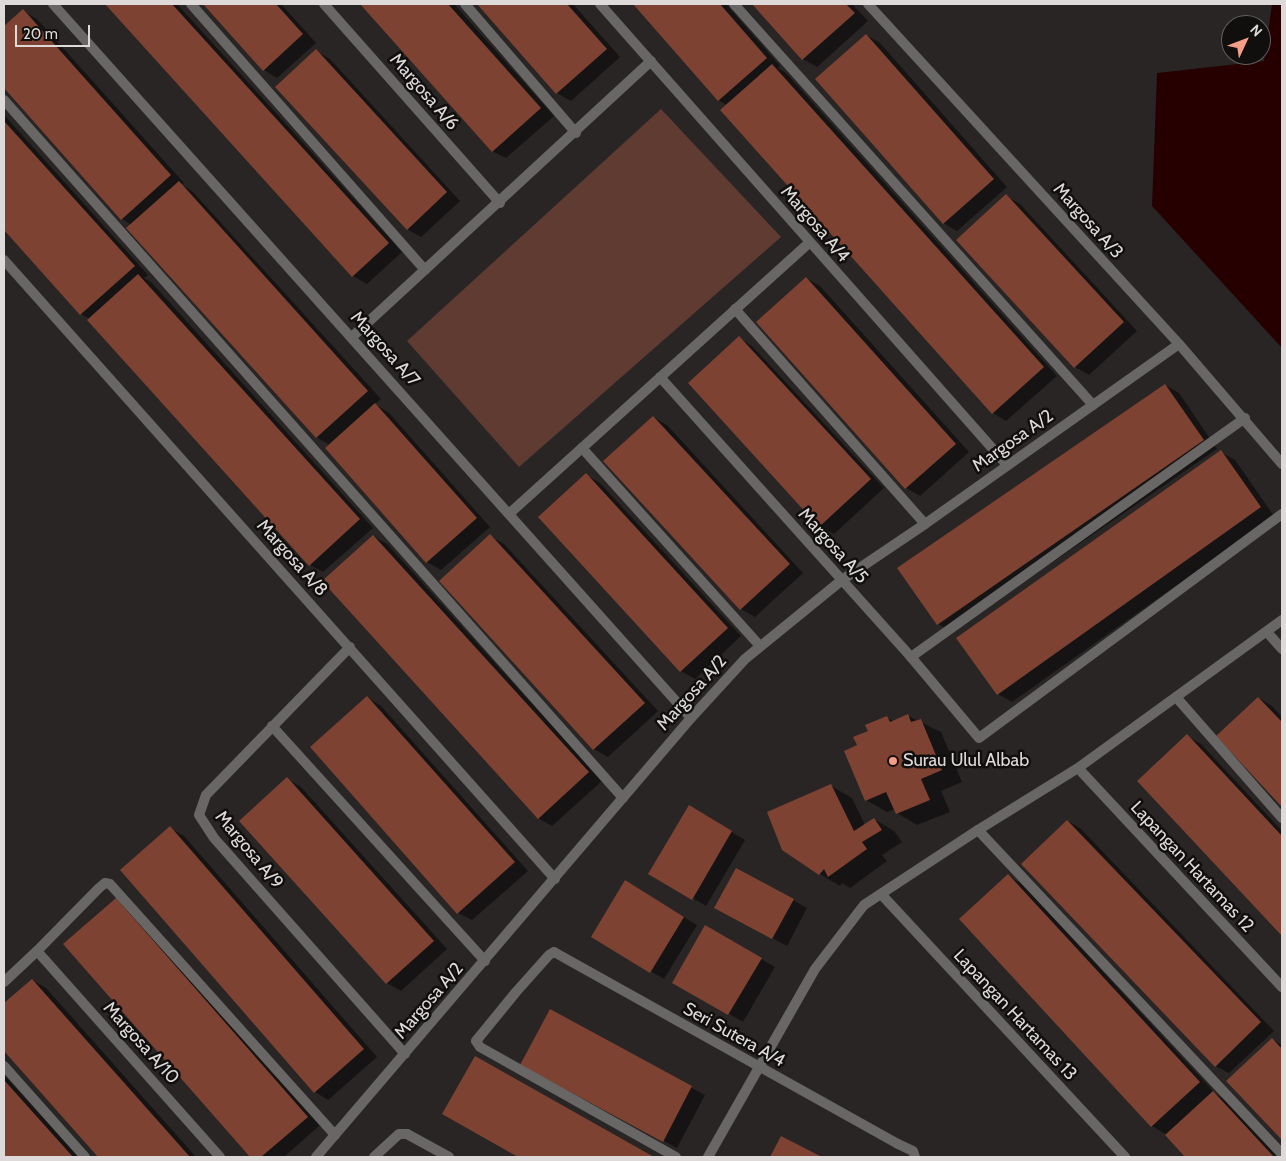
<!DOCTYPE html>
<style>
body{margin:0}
#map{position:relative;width:1286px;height:1161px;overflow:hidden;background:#292524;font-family:Cabin,sans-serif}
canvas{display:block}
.frame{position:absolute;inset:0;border:5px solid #dddad9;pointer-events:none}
.north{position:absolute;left:1221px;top:15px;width:50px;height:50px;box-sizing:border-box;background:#110f0e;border:1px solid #63605f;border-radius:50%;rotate:47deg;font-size:14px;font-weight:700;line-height:20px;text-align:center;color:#dddad9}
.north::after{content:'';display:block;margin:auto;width:18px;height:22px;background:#f49e88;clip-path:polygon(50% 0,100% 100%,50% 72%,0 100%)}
.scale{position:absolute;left:15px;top:25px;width:75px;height:22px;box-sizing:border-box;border:2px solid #dddad9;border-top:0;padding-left:6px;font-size:15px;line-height:18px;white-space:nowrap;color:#dddad9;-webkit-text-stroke:4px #110f0e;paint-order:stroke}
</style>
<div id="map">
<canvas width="1286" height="1161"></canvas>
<div class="frame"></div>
<div class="north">N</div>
<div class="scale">20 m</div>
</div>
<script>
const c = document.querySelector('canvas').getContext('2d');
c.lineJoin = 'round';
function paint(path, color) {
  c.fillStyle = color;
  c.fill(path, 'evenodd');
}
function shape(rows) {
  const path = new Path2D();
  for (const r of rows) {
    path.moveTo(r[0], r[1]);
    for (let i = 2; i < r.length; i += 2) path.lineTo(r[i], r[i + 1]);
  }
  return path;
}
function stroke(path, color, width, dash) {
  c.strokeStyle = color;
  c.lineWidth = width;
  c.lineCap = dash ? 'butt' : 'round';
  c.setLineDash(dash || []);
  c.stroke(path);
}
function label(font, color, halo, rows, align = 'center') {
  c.font = font + ' Cabin,sans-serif';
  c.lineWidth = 5;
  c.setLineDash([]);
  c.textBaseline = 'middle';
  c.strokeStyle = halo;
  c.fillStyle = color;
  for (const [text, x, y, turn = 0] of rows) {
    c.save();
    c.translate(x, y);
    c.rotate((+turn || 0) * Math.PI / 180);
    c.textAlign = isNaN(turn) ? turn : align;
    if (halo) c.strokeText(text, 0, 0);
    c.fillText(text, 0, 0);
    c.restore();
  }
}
paint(shape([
 [661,109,781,237,519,467,407,341]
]), '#5f3b32');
paint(shape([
 [1272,4,1282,4,1282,348,1152,206,1157,73,1264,61]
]), '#260000');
paint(shape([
 [106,4,177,4,402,252,367,284,353,276],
 [204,4,281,4,316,43,277,78,264,70],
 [362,4,454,4,554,116,506,158,492,151],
 [479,4,573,4,620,57,571,101,557,93],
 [635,4,726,4,780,66,778,68,786,73,1057,376,1006,421,993,413,722,110,727,105,718,100],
 [754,4,852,4,868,21,817,67,803,59],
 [23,11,37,19,184,183,182,185,192,191,381,399,375,404,389,413,490,527,441,570,427,562,330,445,316,437,132,225,122,219,4,87,4,28],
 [866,35,880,43,1007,187,957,231,943,223],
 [316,51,330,59,460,201,421,237,407,229],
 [4,115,148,275,144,278,152,283,373,528,323,572,310,565,90,319,81,314,4,228],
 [1006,196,1020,204,1137,331,1089,375,1075,367,958,240],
 [806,278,820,286,969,452,920,496,906,488,757,322],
 [739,338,752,346,884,488,834,534,820,526],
 [1165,385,1179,393,1217,449,951,632,938,624],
 [653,417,667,425,803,573,755,617,741,609,605,461],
 [1221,452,1235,460,1274,516,1012,702,998,694],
 [586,475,600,483,741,636,695,679,681,671],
 [373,536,387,544,602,781,552,826,538,818],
 [490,536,504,544,658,711,608,757,594,749],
 [368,698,381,706,528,871,472,920,458,913],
 [1259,698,1272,706,1282,717,1282,806,1218,736],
 [908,716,941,732,962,782,941,791,950,812,917,825,897,813,895,809,887,812,866,800,859,746,870,731,887,718,894,721],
 [1187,736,1201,744,1282,831,1282,934,1139,781],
 [287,779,301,787,447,949,401,991,387,983,240,821],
 [831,786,852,798,865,825,874,819,894,831,902,842,882,855,887,861,850,888,842,883,840,886,820,874],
 [689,807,745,840,706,906,650,873],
 [1068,821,1081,829,1274,1031,1229,1073,1215,1066],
 [170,828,184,836,377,1057,328,1100,315,1092],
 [1008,876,1022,884,1213,1091,1212,1092,1227,1101,1279,1157,1187,1157,1167,1135,1152,1126,961,919],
 [639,890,697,925,664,979,592,937],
 [116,900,129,908,320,1125,284,1157,252,1157,65,944],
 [793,900,807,908,787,946,730,915],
 [706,927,775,967,743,1022,674,982],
 [32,980,46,988,196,1157,99,1157,4,1049,4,1005],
 [550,1011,705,1095,677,1148,535,1072],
 [1272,1039,1282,1045,1282,1139,1228,1081],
 [476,1058,651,1157,520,1157,458,1122],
 [4,1075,79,1157,4,1157]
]), '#0007');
paint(shape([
 [105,4,172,4,389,243,352,277],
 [203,4,276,4,303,34,263,71],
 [360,4,448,4,541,108,492,152],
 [477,4,567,4,607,49,556,94],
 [633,4,720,4,767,58,718,101],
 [752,4,846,4,855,13,802,60],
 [23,9,171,175,121,220,4,88,4,26],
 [866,34,994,179,943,224,815,79],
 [316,49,447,192,407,230,275,87],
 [772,64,1044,367,992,414,720,110],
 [4,121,135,266,80,315,4,230],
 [179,181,368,391,316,438,126,228],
 [1006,194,1124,322,1074,368,956,240],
 [138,274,360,519,309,566,87,320],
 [806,277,956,444,905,489,756,322],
 [739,336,871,479,819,527,688,383],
 [1165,384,1204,440,937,625,897,568],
 [375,403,477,518,426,563,325,448],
 [653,416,790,564,740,610,603,461],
 [1221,450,1261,507,997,695,956,638],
 [586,473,728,628,680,672,538,517],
 [490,534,645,703,593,750,439,581],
 [373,535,589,772,538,819,322,581],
 [367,696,515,862,457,914,310,747],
 [1258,697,1282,722,1282,807,1216,736],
 [908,714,911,722,921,719,942,770,921,779,930,800,896,814,886,792,865,801,844,751,857,745,853,737,868,731,865,725,887,716,890,722],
 [1187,734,1282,836,1282,936,1137,781],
 [287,777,434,941,386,984,239,821],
 [831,784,854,831,874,818,882,830,862,842,867,849,828,877,824,869,819,875,782,850,767,812],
 [689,805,732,831,692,900,648,874],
 [1067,820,1261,1022,1215,1067,1021,864],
 [170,826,364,1049,314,1093,120,870],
 [736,868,794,899,772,939,714,908],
 [1008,874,1200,1082,1151,1127,959,919],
 [625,880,684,917,650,973,591,937],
 [116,898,308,1117,261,1157,250,1157,63,944],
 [705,925,762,958,728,1015,672,983],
 [32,979,190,1157,98,1157,4,1051,4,1003],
 [550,1009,692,1086,663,1142,520,1065],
 [1272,1038,1282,1049,1282,1140,1226,1081],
 [475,1056,654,1157,518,1157,442,1114],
 [4,1080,73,1157,4,1157],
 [1213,1091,1274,1157,1185,1157,1165,1135],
 [781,1136,822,1157,770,1157]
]), '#7e4232');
stroke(shape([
 [191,4,425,270],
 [465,4,576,133],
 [734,4,1093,405],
 [4,100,623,798],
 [735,309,925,524],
 [582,448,760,646],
 [911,657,1245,418],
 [1176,697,1282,818],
 [272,726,485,961],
 [978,830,1282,1154],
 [554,952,549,955,516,992,476,1041,480,1047,676,1157],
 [4,982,37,951,99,888,105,883,110,884,335,1135],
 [4,1066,85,1157],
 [898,1144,913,1151,915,1157],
 [374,1157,399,1134,407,1134]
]), '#696766', 10);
stroke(shape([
 [53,4,691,718],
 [324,4,500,203],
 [600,4,1007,465],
 [868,4,1179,344,1282,464],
 [4,260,555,879],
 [352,337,651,61],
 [660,377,911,657,979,738,1282,514],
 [510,513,810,242],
 [1267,632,1282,649],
 [350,647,206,795,199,815,214,838,405,1054],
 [1078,768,1282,987],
 [881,894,1125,1157],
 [37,951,220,1157],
 [554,952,898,1144],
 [407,1134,449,1157],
 [316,1157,691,718,745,659,842,580,925,524,1179,344],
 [708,1157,815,969,864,905,978,830,1078,768,1282,620]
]), '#696766', 10);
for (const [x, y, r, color] of [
 [893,761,5,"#f49e88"]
]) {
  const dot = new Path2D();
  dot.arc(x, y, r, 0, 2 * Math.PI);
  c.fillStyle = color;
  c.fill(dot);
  stroke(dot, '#110f0e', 2);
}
label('18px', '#dddad9', '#110f0e', [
 ["Margosa A/6",424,92,49],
 ["Margosa A/3",1088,221,48],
 ["Margosa A/4",815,224,49],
 ["Margosa A/7",385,349,48],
 ["Margosa A/2",1013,441,-35],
 ["Margosa A/5",833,546,48],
 ["Margosa A/8",292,558,48],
 ["Margosa A/2",692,693,-48],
 ["Margosa A/9",249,850,50],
 ["Lapangan Hartamas 12",1192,867,47],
 ["Margosa A/2",429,1001,-49],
 ["Lapangan Hartamas 13",1015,1015,47],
 ["Seri Sutera A/4",734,1035,29],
 ["Margosa A/10",141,1043,48]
]);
label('18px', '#dddad9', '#110f0e', [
 ["Surau Ulul Albab",903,761]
], 'left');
</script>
